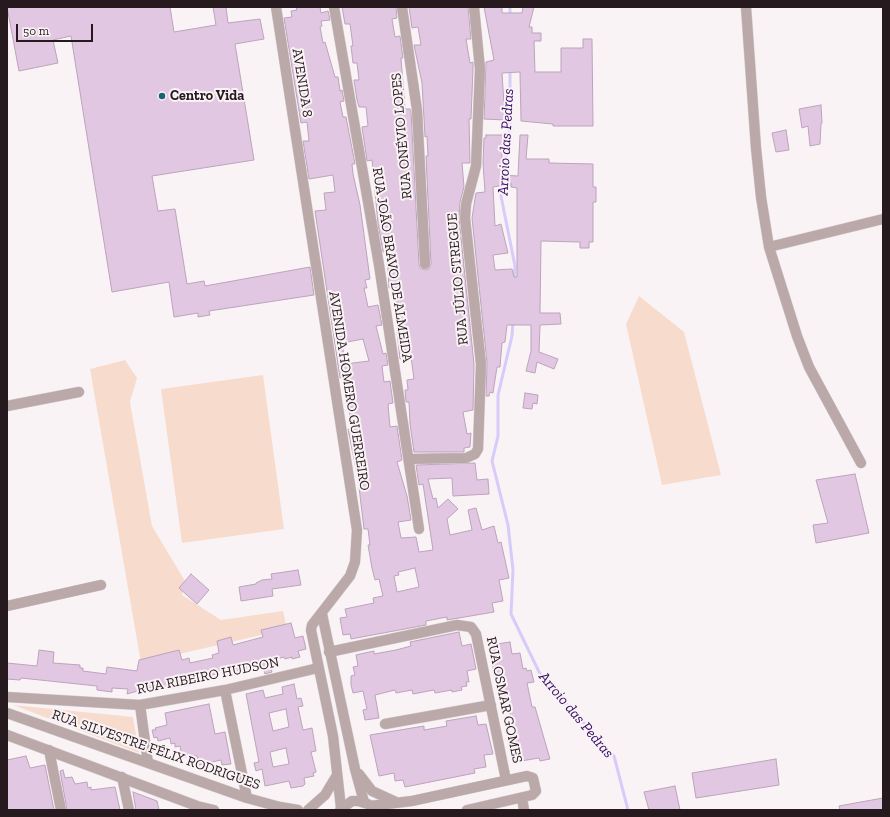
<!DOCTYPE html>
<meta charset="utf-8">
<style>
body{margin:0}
#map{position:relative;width:890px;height:817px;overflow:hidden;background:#faf3f5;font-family:"Zilla Slab",serif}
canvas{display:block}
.frame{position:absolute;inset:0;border:8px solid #271a1f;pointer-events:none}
.scale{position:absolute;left:16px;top:24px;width:77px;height:18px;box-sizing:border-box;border:2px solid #271a1f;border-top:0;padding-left:5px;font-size:12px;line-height:14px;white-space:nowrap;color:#271a1f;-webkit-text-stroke:3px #faf3f5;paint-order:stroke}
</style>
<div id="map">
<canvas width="890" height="817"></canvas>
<div class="frame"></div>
<div class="scale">50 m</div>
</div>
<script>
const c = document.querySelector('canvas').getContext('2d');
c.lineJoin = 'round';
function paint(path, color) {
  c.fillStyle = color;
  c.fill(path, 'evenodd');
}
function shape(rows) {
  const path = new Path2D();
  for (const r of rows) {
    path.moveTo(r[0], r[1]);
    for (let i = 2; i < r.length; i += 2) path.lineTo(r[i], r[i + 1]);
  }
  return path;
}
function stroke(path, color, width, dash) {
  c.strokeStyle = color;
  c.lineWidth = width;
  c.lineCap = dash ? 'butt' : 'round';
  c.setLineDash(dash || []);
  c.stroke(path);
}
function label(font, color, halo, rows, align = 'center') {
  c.font = font + ' "Zilla Slab",serif';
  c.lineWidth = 4;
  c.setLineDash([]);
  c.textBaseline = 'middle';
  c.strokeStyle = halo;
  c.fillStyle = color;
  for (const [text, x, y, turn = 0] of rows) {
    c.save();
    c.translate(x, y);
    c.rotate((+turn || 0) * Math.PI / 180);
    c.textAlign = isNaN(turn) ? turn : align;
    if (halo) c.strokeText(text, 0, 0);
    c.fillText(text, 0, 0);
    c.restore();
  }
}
paint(shape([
 [639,296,684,332,721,475,662,485,626,324],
 [125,360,137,378,130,402,152,526,185,581,182,595,221,620,283,611,287,629,141,663,90,369],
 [263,375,284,529,182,543,161,389],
 [13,705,133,717,139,753]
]), '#f7dcce');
stroke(shape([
 [510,7,510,17],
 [510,69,510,128,501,196,515,266,514,279],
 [513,321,512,336,498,395,498,436,492,461,508,525,513,570,511,614,541,676,614,756,628,810]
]), '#d7cbfa', 3);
const building = shape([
 [7,7,170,7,174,32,216,25,213,7,226,7,228,23,260,19,264,39,235,44,254,160,152,176,158,211,175,209,187,284,204,281,205,286,310,267,314,295,209,311,210,315,198,317,198,313,174,317,169,282,112,292,71,36,53,40,58,63,19,71,7,7],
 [296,7,320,7,321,13,328,11,330,20,321,21,322,26,320,27,323,43,325,42,335,77,338,77,340,91,342,90,344,101,340,102,343,117,346,117,355,164,352,164,353,174,360,205,370,279,365,280,367,288,364,288,368,307,378,305,382,325,376,326,383,354,386,353,388,365,382,366,384,382,390,381,393,403,388,404,390,427,397,426,402,460,397,462,407,496,411,520,398,522,401,538,416,537,419,552,433,550,423,484,419,485,416,465,475,463,477,480,488,479,489,494,453,496,452,478,428,479,433,499,436,498,438,508,448,499,458,509,447,519,450,535,472,530,468,510,476,508,482,530,494,526,498,543,501,542,509,578,499,580,503,601,492,603,494,612,447,620,447,617,426,621,426,625,351,639,350,634,343,635,340,618,347,617,345,609,374,603,373,598,383,596,379,579,375,580,372,568,368,545,370,545,368,529,364,529,358,479,348,429,352,429,346,390,348,390,346,377,340,378,315,211,326,210,324,193,335,192,333,175,309,179,303,141,309,141,307,122,301,123,284,18,292,17,291,11,297,10,296,7],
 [363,339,369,361,345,364,342,343,363,339],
 [415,568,419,587,397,592,394,576,399,575,398,572,415,568],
 [342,7,396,7,397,18,392,19,395,37,400,36,403,58,401,58,405,109,410,109,411,111,419,264,420,268,425,270,429,269,431,264,426,156,428,156,427,136,425,137,422,83,414,45,421,45,418,27,412,28,409,7,468,7,471,39,466,39,470,63,473,62,473,69,471,119,469,119,470,163,462,163,464,187,460,202,459,218,474,364,473,410,463,412,467,434,471,433,470,447,464,448,464,452,414,452,410,424,409,402,406,402,405,390,408,390,407,380,414,379,411,357,400,359,397,332,402,331,394,303,397,302,392,287,389,288,387,252,383,252,378,224,372,160,367,161,362,127,368,126,366,107,359,107,357,100,354,80,359,80,357,63,353,63,351,46,353,46,350,24,345,24,342,7],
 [484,7,502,7,502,13,522,13,523,7,534,7,529,27,532,27,532,33,541,33,541,41,534,41,535,72,561,72,561,48,583,48,583,39,592,39,593,126,553,126,553,124,521,121,520,72,502,73,505,120,484,119,486,62,494,60,484,7],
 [821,105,822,123,821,124,820,144,810,146,808,126,802,128,799,109,821,105],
 [786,130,789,150,776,152,772,133,786,130],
 [486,135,503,135,501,175,518,176,520,135,528,135,526,159,549,159,549,163,593,164,593,187,596,187,596,202,593,202,593,242,589,242,589,248,580,248,580,242,541,241,540,313,560,313,561,324,540,325,539,352,558,359,554,369,537,362,535,373,526,371,531,351,531,325,507,325,505,342,502,343,500,367,497,367,493,393,490,392,489,396,486,396,487,363,472,218,476,193,485,192,483,163,484,138,486,138,486,135],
 [511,184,511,187,517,188,517,277,514,277,512,269,495,270,493,255,508,253,501,224,495,226,493,187,511,184],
 [525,393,538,395,537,404,533,403,532,409,523,408,525,393],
 [855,474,869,533,816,543,813,525,828,523,816,480,855,474],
 [298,570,301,585,272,589,273,596,241,601,239,587,256,584,256,583,262,580,272,579,271,574,298,570],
 [191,574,209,590,197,604,179,588,191,574],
 [291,623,295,638,303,636,306,649,298,651,300,657,292,659,292,657,285,659,284,657,269,661,272,672,265,674,261,660,245,664,247,669,232,672,231,668,216,671,216,674,194,680,195,684,172,688,172,686,164,687,163,684,127,694,128,689,112,688,112,692,97,690,97,686,21,678,20,680,7,679,7,663,37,666,39,650,54,652,53,663,80,665,80,668,83,668,83,671,106,674,107,667,137,671,139,660,179,650,182,660,189,658,190,663,213,658,212,655,219,653,217,641,231,637,233,645,263,637,261,630,291,623],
 [459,632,462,646,471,644,476,669,467,671,469,682,466,682,467,686,461,687,462,690,452,692,452,690,435,693,434,690,413,694,412,690,396,693,395,690,375,695,379,718,365,720,363,710,367,709,363,691,353,693,351,685,351,676,355,675,353,667,358,666,356,655,374,651,374,654,396,650,411,646,410,642,459,632],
 [510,642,512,654,520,653,523,669,526,668,527,671,531,670,534,682,527,683,532,707,535,707,550,759,540,761,539,758,521,761,521,758,512,760,507,735,514,733,507,699,500,701,491,658,493,657,491,649,498,648,497,644,510,642],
 [294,684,297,699,301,698,303,706,298,707,303,730,312,728,316,751,311,752,316,772,313,773,314,776,304,778,305,784,303,786,291,788,289,781,265,786,262,769,256,771,254,763,259,762,246,694,263,690,265,698,283,694,282,687,294,684],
 [286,709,289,727,273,731,269,713,286,709],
 [286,748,289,764,273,767,270,752,286,748],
 [209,704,215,734,225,732,231,764,222,765,221,760,199,765,197,756,182,757,180,746,175,747,175,743,171,744,170,738,158,741,157,737,154,738,152,730,156,730,155,728,167,725,165,713,209,704],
 [476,716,478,725,486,724,493,754,484,755,486,767,474,769,475,773,405,787,403,780,395,781,394,773,379,776,370,735,424,726,424,730,447,726,446,721,476,716],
 [26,756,30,768,45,765,54,810,7,810,7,760,26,756],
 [776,759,779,785,696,798,692,773,776,759],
 [63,770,65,778,72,777,75,784,87,782,88,788,91,787,91,790,115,787,120,810,67,810,60,771,63,770],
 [675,786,680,810,649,810,644,792,675,786],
 [133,792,157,801,159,810,136,810,133,792],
 [883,798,883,810,840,810,839,806,883,798]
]);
paint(building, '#e1c7e1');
stroke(building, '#bba3bc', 1);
const minor = shape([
 [276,7,357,530,355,562,350,576,312,625,311,630,333,736,341,808],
 [334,7,379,265,419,529],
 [402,7,417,110,425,264],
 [746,7,756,148,761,197,769,247,797,336,809,367,861,463],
 [769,247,883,219],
 [7,406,79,392],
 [409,459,466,458,475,454,478,449,481,364,465,218,466,204,476,166,480,69,474,7],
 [7,606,101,585],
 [322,614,355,769,364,802],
 [329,652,457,625,471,627,476,634,506,780],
 [225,690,247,798],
 [7,697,140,705,225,690,318,668],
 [140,705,148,763],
 [7,713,247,798,280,807,298,810],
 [385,724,491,705],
 [7,735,197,806,214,810],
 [49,750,61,810],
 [359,774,372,791,396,802],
 [122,777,129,810],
 [522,798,524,810],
 [370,806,412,801,527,776,533,778,536,791,532,795,467,810],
 [308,810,325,795,337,775],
 [340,810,352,801,358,801,368,804]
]);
stroke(minor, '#d8d0d3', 11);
stroke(minor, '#baa9a8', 10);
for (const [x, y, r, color] of [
 [162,96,4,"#1a6471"]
]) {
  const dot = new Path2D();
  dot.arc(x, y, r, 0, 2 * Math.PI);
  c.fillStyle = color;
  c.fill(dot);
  stroke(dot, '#faf3f5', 1.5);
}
label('14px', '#271a1f', '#faf3f5', [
 ["AVENIDA 8",302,83,81],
 ["RUA ONÉVIO LOPES",402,136,-95],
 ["RUA JOÃO BRAVO DE ALMEIDA",392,265,81],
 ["RUA JÚLIO STREGUE",458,279,-95],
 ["AVENIDA HOMERO GUERREIRO",349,391,81],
 ["RUA RIBEIRO HUDSON",208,676,-11],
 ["RUA OSMAR GOMES",504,700,78],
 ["RUA SILVESTRE FÉLIX RODRIGUES",156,750,19]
]);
label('bold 14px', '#271a1f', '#faf3f5', [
 ["Centro Vida",170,96]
], 'left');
label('italic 15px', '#330963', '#faf3f5', [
 ["Arroio das Pedras",506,142,-87],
 ["Arroio das Pedras",576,715,50]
]);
</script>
